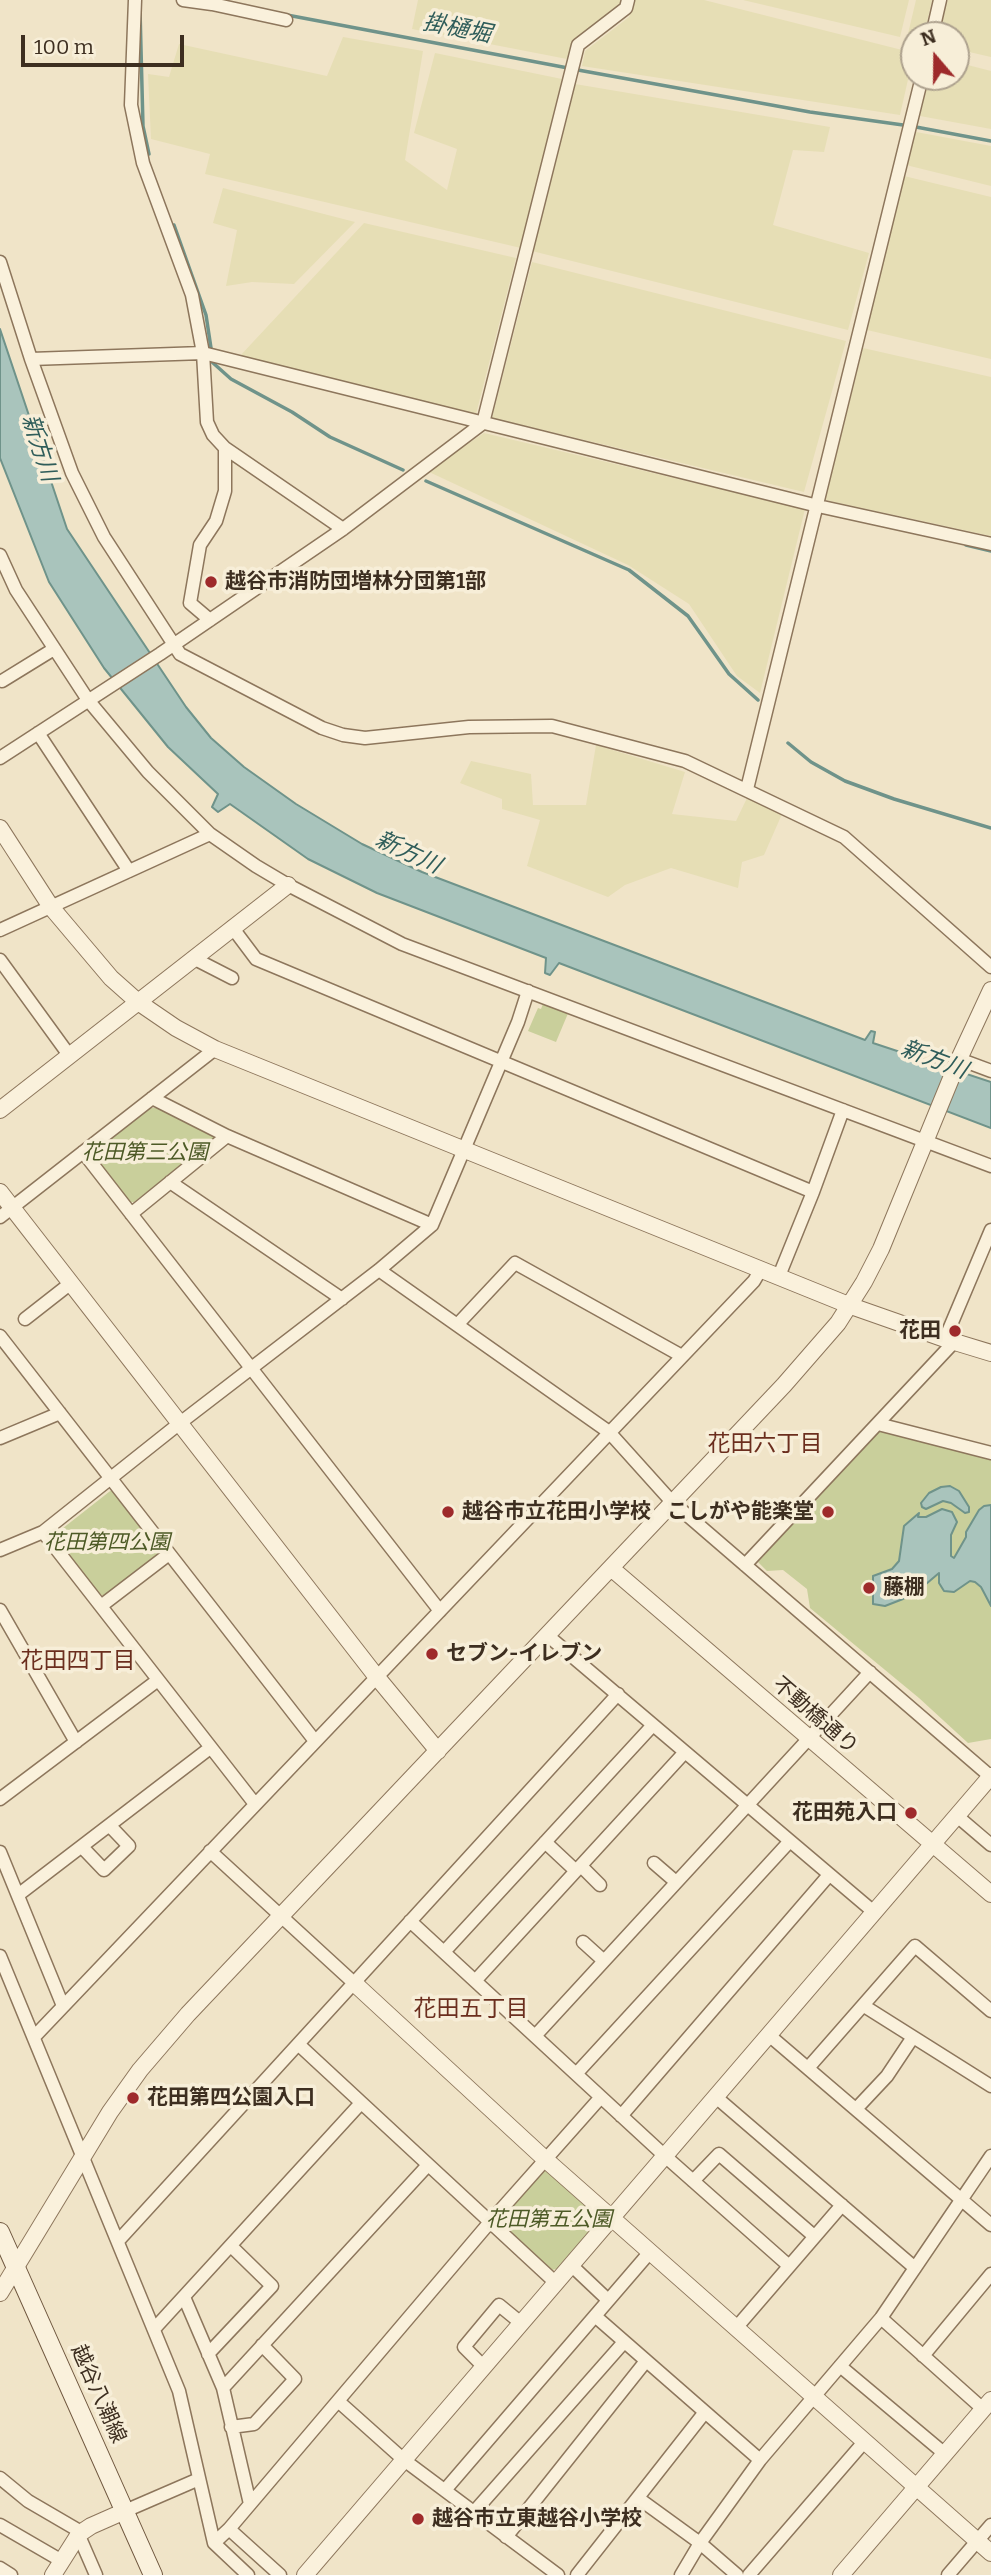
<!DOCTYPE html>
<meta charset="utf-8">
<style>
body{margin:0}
#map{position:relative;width:991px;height:2575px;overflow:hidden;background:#f0e4c8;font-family:Bitter,serif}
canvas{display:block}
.north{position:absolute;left:900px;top:21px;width:70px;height:70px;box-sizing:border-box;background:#f7eed8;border:2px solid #ada18e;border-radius:50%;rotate:340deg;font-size:19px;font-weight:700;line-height:28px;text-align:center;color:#3d2e20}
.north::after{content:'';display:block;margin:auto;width:24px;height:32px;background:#9e2a2b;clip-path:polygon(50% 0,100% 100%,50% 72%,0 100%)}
.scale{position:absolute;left:21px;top:35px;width:163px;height:32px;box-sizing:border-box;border:4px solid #3d2e20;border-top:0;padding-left:9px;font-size:21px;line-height:24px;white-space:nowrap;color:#3d2e20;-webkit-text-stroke:5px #f7eed8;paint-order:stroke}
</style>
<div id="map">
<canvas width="991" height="2575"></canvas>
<div class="north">N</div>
<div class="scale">100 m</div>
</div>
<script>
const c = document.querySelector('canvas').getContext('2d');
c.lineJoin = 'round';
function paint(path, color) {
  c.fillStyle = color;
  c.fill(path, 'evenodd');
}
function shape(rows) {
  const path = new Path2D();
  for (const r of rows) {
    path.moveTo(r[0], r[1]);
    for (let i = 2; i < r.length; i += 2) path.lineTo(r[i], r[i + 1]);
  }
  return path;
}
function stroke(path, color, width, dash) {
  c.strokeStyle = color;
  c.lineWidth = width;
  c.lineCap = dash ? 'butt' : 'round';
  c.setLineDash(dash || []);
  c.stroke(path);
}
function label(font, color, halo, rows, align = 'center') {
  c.font = font + ' Bitter,"Noto Sans JP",serif';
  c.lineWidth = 7;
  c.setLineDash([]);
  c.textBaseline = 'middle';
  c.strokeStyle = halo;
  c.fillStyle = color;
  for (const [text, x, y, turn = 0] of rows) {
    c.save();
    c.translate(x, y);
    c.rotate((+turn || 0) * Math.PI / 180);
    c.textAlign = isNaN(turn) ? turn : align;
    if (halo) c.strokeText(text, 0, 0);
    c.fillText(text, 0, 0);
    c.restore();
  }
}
paint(shape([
 [418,0,623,0,622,6,574,39,567,59,412,29],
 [635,0,704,0,914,53,900,115,582,66,585,51,629,17],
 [743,0,909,0,900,37],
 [916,0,932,0,924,35,914,35,914,40,907,38],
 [948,0,991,0,991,57,956,49,956,35,939,35],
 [343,37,423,51,405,160,447,190,457,149,414,133,435,53,562,79,521,248,205,174,210,154,151,139,148,74,169,77,179,44,327,76],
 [956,62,991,71,991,129,920,116,929,77,956,77],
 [575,84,830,127,824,152,793,150,773,225,869,253,848,330,532,251],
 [916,132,991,146,991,186,906,165],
 [904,176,991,197,991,359,867,330],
 [223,188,355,222,294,284,252,282,226,286,237,230,213,223],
 [364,223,516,258,476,414,239,357],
 [532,262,846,341,804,492,492,418],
 [863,348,991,377,991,536,825,500],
 [484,433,805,509,760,693,737,676,689,604,628,565,427,471],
 [596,745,685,772,672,814,736,821,747,798,782,814,764,855,742,862,738,888,671,868,625,885,608,897,527,866,540,820,502,809,502,799,460,783,471,761,531,774,533,805,586,805]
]), '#e6deb5');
paint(shape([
 [544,1001,569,1011,556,1042,528,1031,538,1008,541,1009],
 [150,1108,157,1108,214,1134,215,1139,134,1202,128,1202,95,1159,95,1151],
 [879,1431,991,1460,991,1739,968,1743,919,1698,810,1608,807,1589,783,1570,767,1571,758,1562],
 [114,1488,159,1549,158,1555,105,1596,99,1594,53,1536],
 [549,2170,597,2215,598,2221,557,2269,551,2270,501,2225,501,2219,542,2172]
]), '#c9cf9b');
const water = shape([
 [0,329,67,529,186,707,211,738,244,767,296,804,362,844,422,872,865,1040,871,1031,875,1032,873,1043,991,1082,991,1128,559,963,550,975,545,973,546,958,377,893,308,859,230,804,218,812,212,807,218,794,168,747,104,668,49,582,0,458,0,329],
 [950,1486,959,1491,969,1507,969,1512,965,1513,951,1503,943,1501,926,1509,922,1507,921,1503,929,1493,941,1487,950,1486],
 [991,1505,991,1606,981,1587,975,1582,970,1581,954,1592,944,1591,939,1583,939,1573,919,1590,903,1599,885,1606,873,1604,873,1576,892,1569,899,1561,904,1526,919,1513,918,1517,926,1517,942,1509,952,1512,957,1522,951,1535,951,1556,954,1558,966,1537,966,1532,979,1510,984,1506,991,1505]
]);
paint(water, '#a9c4bc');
stroke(water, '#6f938a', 2);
stroke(shape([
 [140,10,143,126,149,154],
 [287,15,568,68],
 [578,70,810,112,903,125],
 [916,127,991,141],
 [174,225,206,315,211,348],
 [212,362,231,379,292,412,330,437,403,470],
 [426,481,629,570,688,616,729,674,758,700],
 [966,545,991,551],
 [788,743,811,762,845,781,894,799,991,828]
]), '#6f938a', 3.5);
const minor = shape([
 [135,0,131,105,143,163,192,295,203,353,207,422,213,435,225,448,343,529],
 [183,0,212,4,286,20],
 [932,35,940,0],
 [0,262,31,359,72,473,104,537,180,654,322,728,343,735,365,738,469,727,552,726,685,761,844,837,991,967],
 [31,359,203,353,818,506,991,544],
 [0,555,16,590,88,700,148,772,210,834,256,866,288,885,402,944,991,1166],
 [210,620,190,603,200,545,216,521,225,491,225,448],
 [2,681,54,649],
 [38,733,129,871],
 [0,758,160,654,343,529,483,423,578,45,626,8,628,0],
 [747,789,922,77],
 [232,927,256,959,813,1192,779,1276],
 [0,930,210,834],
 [193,958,232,978],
 [0,960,69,1055],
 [959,1059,991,1071],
 [152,1098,227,1136,432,1225],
 [83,1152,440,1611],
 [170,1182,342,1299],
 [813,1192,843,1110],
 [131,1214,227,1136],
 [0,1217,215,1049],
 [379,1270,609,1432,672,1502,991,1777],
 [25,1319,71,1283],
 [457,1325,515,1263,682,1356],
 [0,1336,315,1741],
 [945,1339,991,1230],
 [878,1424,991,1453],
 [0,1438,60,1413],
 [43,1532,255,1804],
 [0,1550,43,1532,180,1423,379,1270,432,1225,518,1022,528,991],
 [745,1565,954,1342],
 [101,1606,169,1554],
 [0,1610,76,1742],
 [547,1635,875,1913],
 [0,1799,158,1680],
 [957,1816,991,1845],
 [545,1842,576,1871],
 [82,1847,104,1870,129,1846,110,1826],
 [210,1851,354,1983],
 [0,1852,63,2006],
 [654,1863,676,1882],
 [581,1866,600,1885],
 [18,1895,210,1748],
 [410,1921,666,2157,788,2265],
 [583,1942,604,1961],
 [444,1952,653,1725],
 [0,1956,179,2391,214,2543,248,2575],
 [475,1981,685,1752],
 [864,2006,991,2086],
 [535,2036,870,1672],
 [770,2036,991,2225],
 [34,2037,754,1281,761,1269],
 [298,2044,556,2283],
 [808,2068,915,1946,991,2011],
 [576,2074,790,1841],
 [717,2098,915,2268],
 [856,2109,887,2076,913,2037],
 [621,2116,829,1875],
 [693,2181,719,2154,814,2236],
 [119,2240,618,1694],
 [571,2265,608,2300],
 [184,2297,223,2388,250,2504],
 [595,2316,760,2460],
 [881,2318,983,2409],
 [155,2328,361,2103],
 [736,2328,842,2205],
 [208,2354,272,2286,231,2246],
 [923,2356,991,2274],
 [840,2366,945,2454],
 [484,2367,464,2347,499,2305,521,2323],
 [223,2388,428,2165],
 [338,2401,404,2460,558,2575],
 [231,2427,254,2424,295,2379,262,2345],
 [0,2478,28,2501,76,2529,96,2575],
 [445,2490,650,2252],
 [638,2498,700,2543,737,2575],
 [125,2511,199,2479],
 [474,2512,624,2342],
 [0,2525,62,2561],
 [229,2529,280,2575],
 [506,2537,646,2361],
 [214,2543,229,2529,490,2222,601,2097],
 [0,2568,11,2575],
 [577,2575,705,2412],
 [681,2575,700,2543,760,2460,881,2318,991,2156],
 [749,2575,864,2442],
 [948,2575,991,2525]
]);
const tertiary = shape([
 [0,828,51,907,111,978,138,1002,176,1028,215,1049,851,1306,945,1339,991,1353],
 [0,1110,288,885],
 [0,1192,376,1676,438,1751],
 [611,1568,991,1894],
 [354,1983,546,2160,991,2553],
 [0,2293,110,2112,140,2070,188,2014,784,1385,838,1323,864,1282,881,1249,959,1059,991,990],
 [53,2575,79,2534,91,2526,125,2511],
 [305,2575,991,1776],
 [841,2575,991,2400]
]);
const secondary = shape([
 [0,2232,153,2575]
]);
stroke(minor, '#8d765c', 15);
stroke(tertiary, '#8d765c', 18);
stroke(secondary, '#6f573f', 20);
stroke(minor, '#faf1dc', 12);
stroke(tertiary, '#faf1dc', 16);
stroke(secondary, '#faf1dc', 18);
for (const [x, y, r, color] of [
 [211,582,7,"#9e2a2b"],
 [955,1331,7,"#9e2a2b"],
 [448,1512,7,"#9e2a2b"],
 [828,1512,7,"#9e2a2b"],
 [869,1588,7,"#9e2a2b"],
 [432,1654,7,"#9e2a2b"],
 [911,1813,7,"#9e2a2b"],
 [133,2098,7,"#9e2a2b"],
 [418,2519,7,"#9e2a2b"]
]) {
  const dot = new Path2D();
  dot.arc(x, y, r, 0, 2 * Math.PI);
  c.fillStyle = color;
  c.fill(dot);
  stroke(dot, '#f7eed8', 2.5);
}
label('bold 21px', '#3d2e20', '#f7eed8', [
 ["越谷市消防団増林分団第1部",225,582],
 ["花田",941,1331,"right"],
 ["越谷市立花田小学校",462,1512],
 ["こしがや能楽堂",814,1512,"right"],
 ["藤棚",883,1588],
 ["セブン-イレブン",446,1654],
 ["花田苑入口",897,1813,"right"],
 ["花田第四公園入口",147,2098],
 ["越谷市立東越谷小学校",432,2519]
], 'left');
label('italic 21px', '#4d5a26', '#f7eed8', [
 ["花田第三公園",145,1153],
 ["花田第四公園",107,1543],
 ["花田第五公園",549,2220]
]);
label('21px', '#3d2e20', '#f7eed8', [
 ["不動橋通り",815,1716,41],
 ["越谷八潮線",98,2394,66]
]);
label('italic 23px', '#2f5d5a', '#f7eed8', [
 ["掛樋堀",457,29,11],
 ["新方川",39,448,72],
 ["新方川",408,853,25],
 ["新方川",934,1060,21]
]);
label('23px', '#6b2e1e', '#f7eed8', [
 ["花田六丁目",765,1445],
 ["花田四丁目",78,1662],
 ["花田五丁目",471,2010]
]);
</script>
